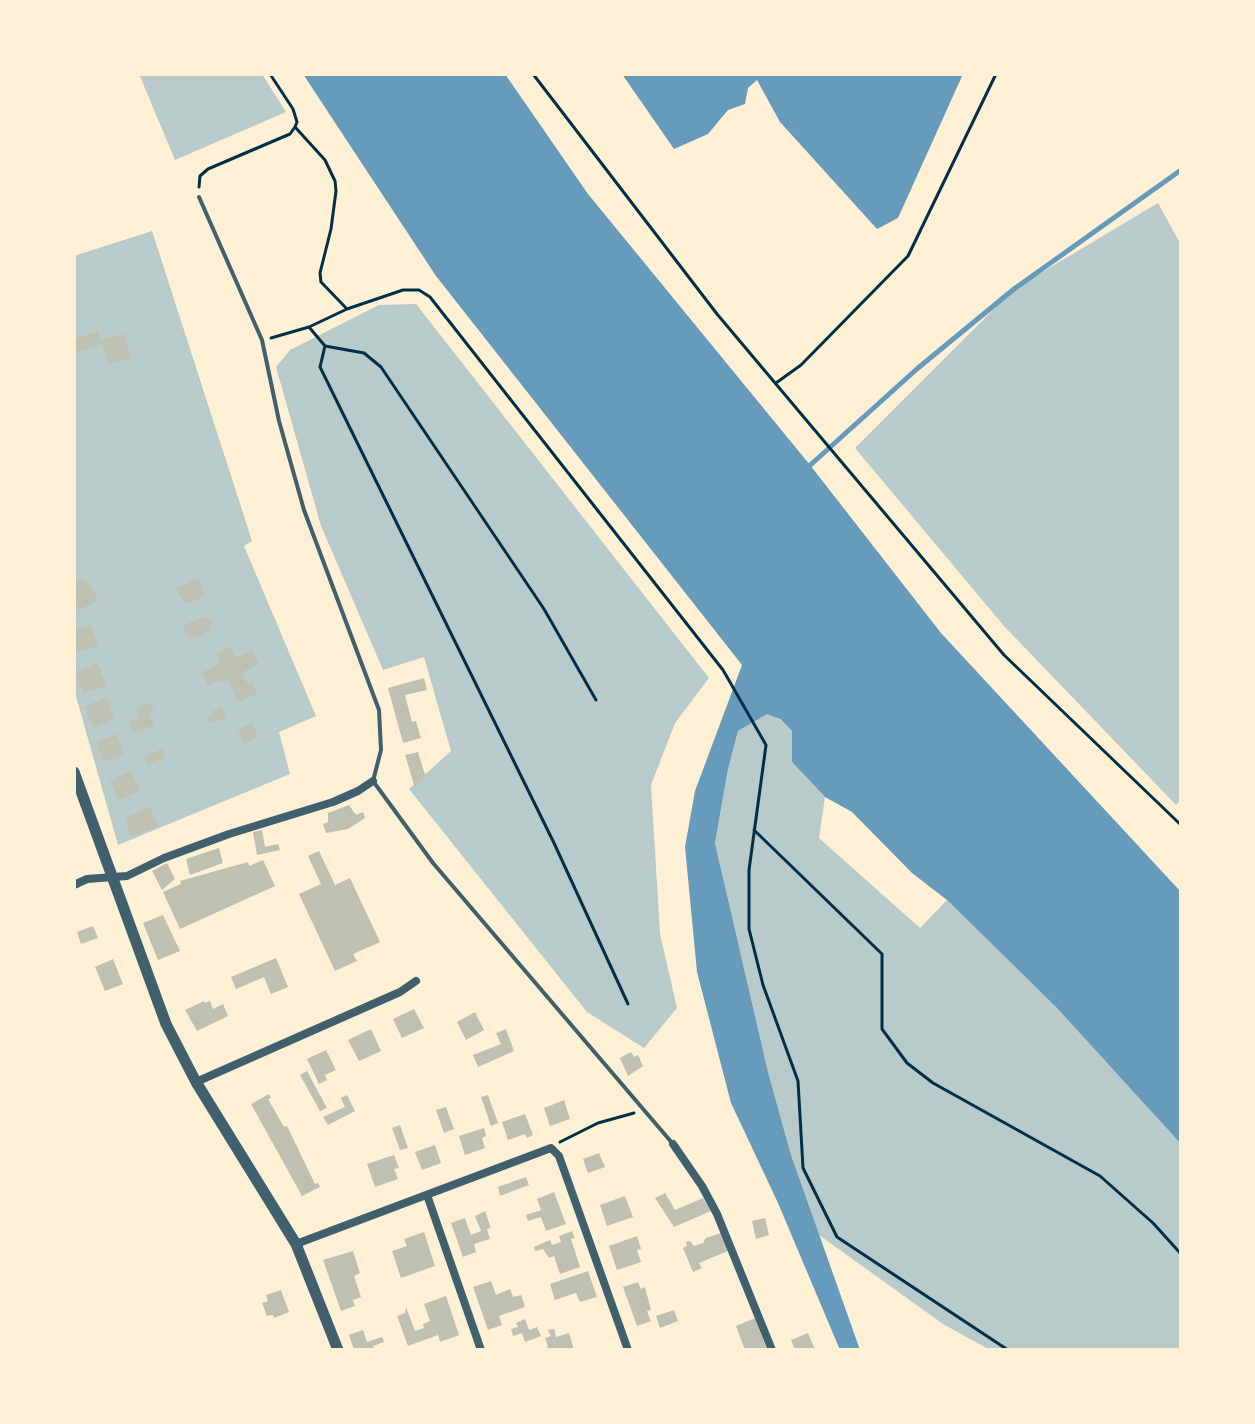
<!DOCTYPE html>
<style>
body{margin:0}
#map{position:relative;width:1255px;height:1424px;overflow:hidden;background:#fdf0d5;font-family:"IBM Plex Sans",sans-serif}
canvas{display:block}
.frame{position:absolute;inset:0;border:76px solid #fdf0d5;pointer-events:none}
</style>
<div id="map">
<canvas width="1255" height="1424"></canvas>
<div class="frame"></div>
</div>
<script>
const c = document.querySelector('canvas').getContext('2d');
c.lineJoin = 'round';
function paint(path, color) {
  c.fillStyle = color;
  c.fill(path, 'evenodd');
}
function shape(rows) {
  const path = new Path2D();
  for (const r of rows) {
    path.moveTo(r[0], r[1]);
    for (let i = 2; i < r.length; i += 2) path.lineTo(r[i], r[i + 1]);
  }
  return path;
}
function stroke(path, color, width, dash) {
  c.strokeStyle = color;
  c.lineWidth = width;
  c.lineCap = dash ? 'butt' : 'round';
  c.setLineDash(dash || []);
  c.stroke(path);
}
paint(shape([
 [139,74,262,74,286,112,175,160],
 [1158,203,1181,245,1181,800,1176,805,1004,626,855,448,1014,289],
 [152,231,252,541,244,546,316,716,279,732,290,774,118,845,74,689,74,256],
 [416,304,709,678,675,723,651,785,660,934,677,1008,644,1048,587,1012,409,789,451,751,424,657,383,670,321,526,276,367,290,350,379,305],
 [768,713,779,719,792,731,792,762,825,797,819,838,920,928,947,900,1056,1007,1181,1144,1181,1350,990,1350,943,1324,819,1235,791,1155,768,1072,715,843,728,769,738,731]
]), '#b9caca');
paint(shape([
 [303,74,505,74,588,194,810,465,941,633,1181,892,1181,1144,1056,1007,947,900,912,873,852,812,825,797,792,762,792,731,780,719,767,714,738,731,728,769,715,843,768,1072,791,1155,860,1350,840,1350,778,1203,731,1103,697,972,685,847,695,791,742,665,436,276],
 [622,74,963,74,898,218,877,229,780,122,757,80,748,88,745,104,728,110,708,134,674,149]
]), '#669bbc');
stroke(shape([
 [807,468,918,368,1014,289,1181,170]
]), '#669bbc', 5);
paint(shape([
 [98,331,100,339,124,334,131,357,109,364,102,344,74,353,74,339],
 [199,578,205,596,185,604,175,588],
 [84,579,86,583,89,582,98,601,78,610,74,601,74,583],
 [205,616,206,619,210,618,213,624,209,626,211,629,204,632,205,635,189,638,183,625],
 [90,625,98,645,74,654,74,631],
 [231,647,236,658,252,650,259,665,242,672,247,684,252,682,257,694,238,702,227,678,208,686,202,672,221,664,216,653],
 [97,663,107,685,84,693,75,673],
 [424,678,427,690,405,695,412,722,416,721,421,738,403,743,388,688],
 [106,697,114,719,93,728,85,706],
 [150,703,154,711,149,713,154,725,134,733,129,722,140,717,136,709],
 [222,707,226,718,209,723,207,717,213,715,212,711],
 [252,723,258,737,244,743,238,729],
 [116,734,124,754,104,762,96,742],
 [162,749,165,757,147,765,144,757],
 [418,752,425,775,415,788,405,755],
 [131,771,140,791,119,800,110,780],
 [349,805,356,815,363,812,365,818,348,829,326,833,323,824,328,822,328,813],
 [150,807,158,826,133,836,129,834,126,817],
 [262,830,265,847,278,844,280,850,257,855,253,832],
 [219,848,223,863,190,875,186,859],
 [319,851,335,885,350,878,380,942,353,954,357,961,335,971,299,894,321,884,308,856],
 [263,860,275,886,180,929,163,892,181,884,180,881,248,862,249,866],
 [167,863,175,879,162,890,152,871],
 [163,915,180,951,158,960,143,923],
 [93,926,98,938,81,944,77,932],
 [276,958,288,987,271,994,264,977,236,989,231,977],
 [113,959,123,984,105,991,95,967],
 [204,1001,205,1003,210,1001,213,1009,223,1004,228,1016,197,1031,185,1010],
 [414,1009,424,1028,402,1038,393,1019],
 [475,1012,484,1030,466,1040,457,1022],
 [371,1029,381,1051,359,1061,348,1040],
 [506,1029,514,1051,478,1067,473,1055,501,1044,496,1033],
 [326,1050,336,1070,325,1075,327,1080,319,1084,307,1059],
 [631,1052,634,1057,638,1055,643,1066,628,1076,620,1058],
 [307,1071,327,1108,320,1111,300,1075],
 [269,1094,271,1098,268,1099,284,1127,287,1126,315,1184,318,1183,320,1187,302,1196,251,1104],
 [347,1095,355,1111,328,1125,323,1117,345,1107,341,1098],
 [488,1095,498,1123,491,1126,481,1097],
 [564,1100,570,1119,550,1126,544,1108],
 [446,1107,454,1129,444,1133,436,1110],
 [525,1114,533,1135,527,1138,525,1134,508,1140,502,1122],
 [400,1125,408,1148,400,1150,392,1128],
 [484,1128,486,1136,482,1138,485,1148,465,1155,459,1136],
 [435,1145,441,1163,422,1170,415,1152],
 [599,1153,605,1167,588,1173,583,1159],
 [394,1155,399,1168,394,1169,398,1179,375,1187,367,1164],
 [526,1177,529,1185,500,1196,498,1187],
 [554,1192,566,1224,546,1231,541,1217,528,1221,526,1215,541,1210,537,1199],
 [665,1193,675,1210,703,1198,711,1211,674,1227,655,1198],
 [625,1196,633,1217,607,1226,600,1205],
 [485,1211,491,1228,487,1229,490,1239,474,1244,476,1252,463,1257,451,1223,465,1218,471,1235,481,1231,475,1216],
 [765,1218,769,1235,756,1239,752,1221],
 [572,1231,575,1238,571,1239,580,1267,560,1274,554,1256,549,1258,543,1249,535,1251,534,1247,550,1240,552,1245,561,1242,559,1236],
 [424,1232,435,1266,401,1278,392,1251,407,1246,404,1239],
 [721,1233,728,1251,699,1263,702,1268,693,1272,683,1248,687,1246,686,1242,690,1241,694,1246,703,1243,706,1238],
 [637,1236,641,1249,637,1250,641,1262,617,1270,609,1246],
 [353,1251,360,1273,354,1276,361,1297,353,1300,355,1306,341,1311,323,1260],
 [588,1271,597,1297,580,1302,576,1293,555,1300,550,1284],
 [491,1281,496,1295,510,1289,513,1297,521,1295,525,1307,499,1316,502,1325,488,1330,473,1287],
 [638,1282,641,1289,645,1287,651,1310,647,1311,651,1321,637,1326,623,1287],
 [281,1290,289,1312,274,1318,273,1315,267,1316,262,1303,268,1301,266,1295],
 [446,1296,459,1335,440,1342,438,1335,408,1346,397,1316,405,1313,406,1307,415,1331,424,1328,423,1324,430,1321,424,1304],
 [674,1310,678,1321,660,1328,656,1316],
 [755,1318,767,1350,745,1350,736,1326],
 [525,1319,529,1330,537,1327,541,1336,525,1342,522,1333,513,1336,511,1329,518,1327,516,1323],
 [554,1329,556,1337,569,1333,574,1350,541,1350,548,1347,545,1338,551,1336,548,1330],
 [363,1330,367,1342,382,1337,384,1342,373,1346,374,1350,354,1350,349,1335],
 [808,1333,815,1350,795,1350,791,1340]
]), '#bec0b2');
stroke(shape([
 [533,74,717,314,1004,655,1181,825],
 [295,127,325,160,335,181,336,191,331,229,320,273,321,282,347,309],
 [199,187,200,176,208,169,290,134,295,127,297,122,293,109,270,74],
 [309,327,325,346,364,353,381,367,544,609,596,700],
 [271,338,309,327,347,309,403,290,419,290,430,297,723,670,766,745,749,870,749,929,763,985,798,1081,803,1168,837,1237,1008,1350],
 [325,346,320,367,554,843,628,1004],
 [776,383,801,365,908,256,996,74],
 [754,830,882,954,882,1029,907,1063,933,1083,1100,1176,1153,1223,1181,1254],
 [560,1142,598,1123,634,1113]
]), '#003049', 3);
stroke(shape([
 [199,197,262,340,279,421,304,510,379,710,381,750,373,781,433,863,673,1144]
]), '#3f606c', 4);
stroke(shape([
 [74,885,87,879,127,876,164,858,229,834,333,802,358,791,373,781],
 [196,1082,400,992,416,981],
 [673,1144,702,1186,717,1214,772,1350],
 [427,1195,481,1350],
 [296,1244,551,1148,559,1156,628,1350]
]), '#3f606c', 8);
stroke(shape([
 [74,772,166,1024,196,1082,296,1244,338,1350]
]), '#3f606c', 11);
</script>
